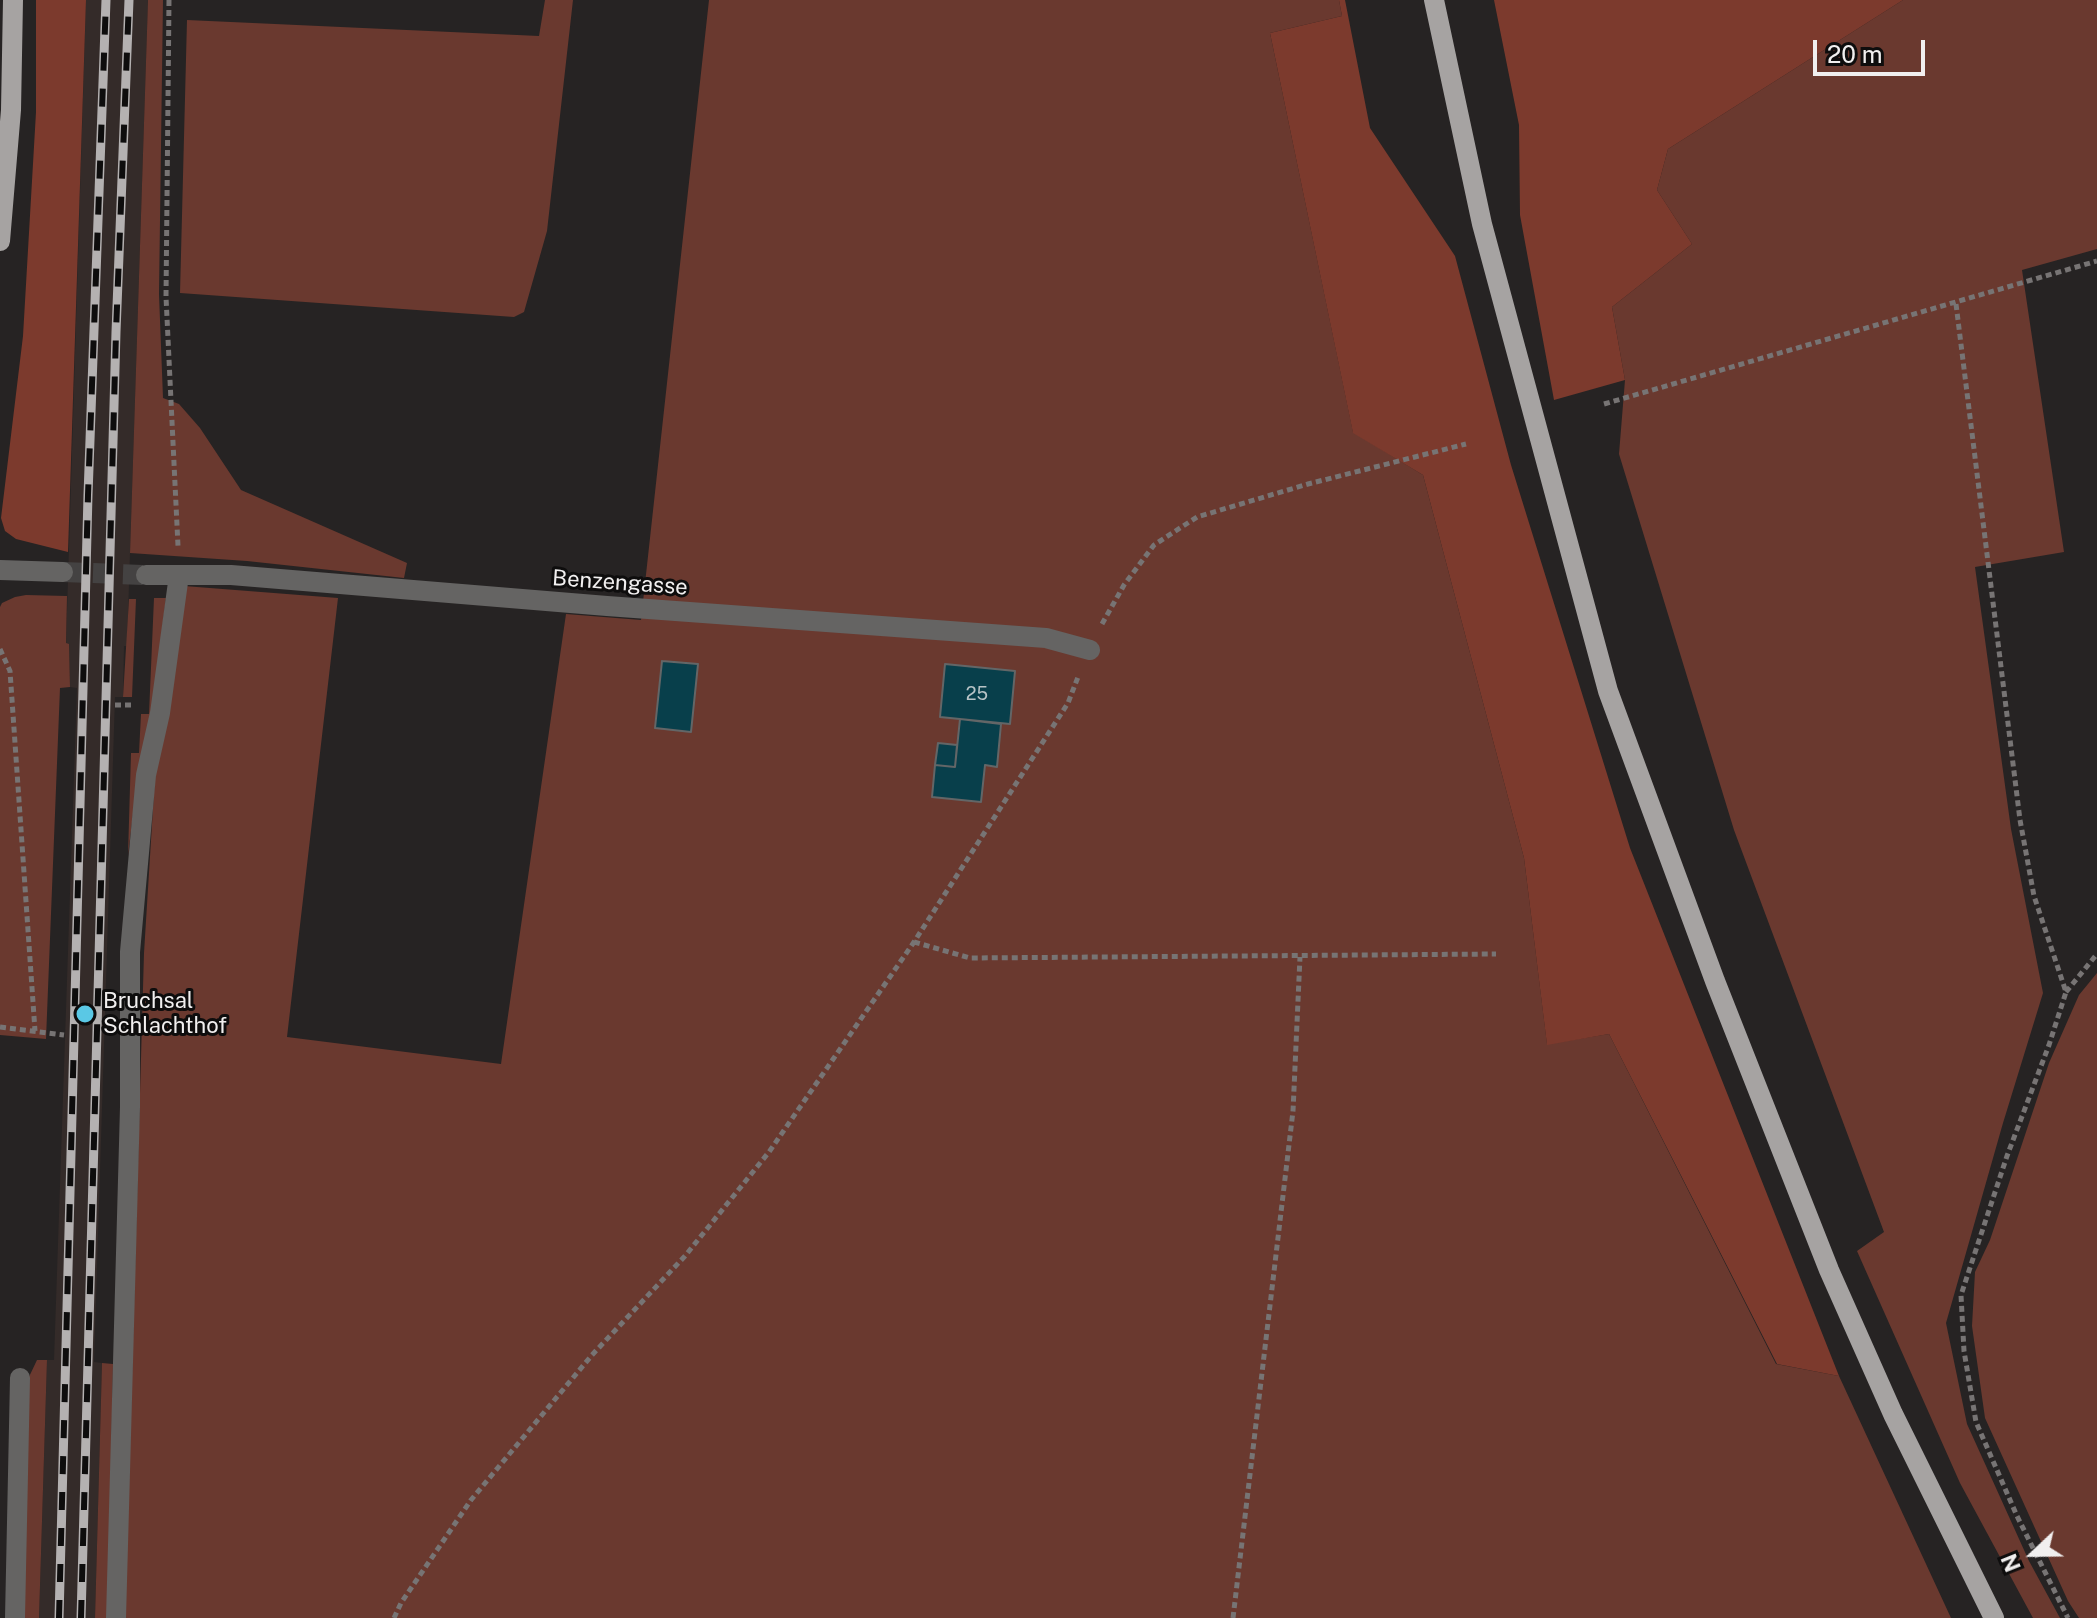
<!DOCTYPE html>
<style>
body{margin:0}
#map{position:relative;width:2097px;height:1618px;overflow:hidden;background:#262323;font-family:"Public Sans",sans-serif}
canvas{display:block}
.north{position:absolute;left:1993px;top:1514px;width:80px;height:80px;-webkit-text-stroke:6px #0e0d0d;paint-order:stroke;rotate:248deg;font-size:22px;font-weight:700;line-height:32px;text-align:center;color:#f1efef}
.north::after{content:'';display:block;margin:auto;width:28px;height:36px;background:#f1efef;clip-path:polygon(50% 0,100% 100%,50% 72%,0 100%)}
.scale{position:absolute;left:1813px;top:40px;width:112px;height:36px;box-sizing:border-box;border:4px solid #f1efef;border-top:0;padding-left:10px;font-size:24px;line-height:28px;white-space:nowrap;color:#f1efef;-webkit-text-stroke:6px #0e0d0d;paint-order:stroke}
</style>
<div id="map">
<canvas width="2097" height="1618"></canvas>
<div class="north">N</div>
<div class="scale">20 m</div>
</div>
<script>
const c = document.querySelector('canvas').getContext('2d');
c.lineJoin = 'round';
function paint(path, color) {
  c.fillStyle = color;
  c.fill(path, 'evenodd');
}
function shape(rows) {
  const path = new Path2D();
  for (const r of rows) {
    path.moveTo(r[0], r[1]);
    for (let i = 2; i < r.length; i += 2) path.lineTo(r[i], r[i + 1]);
  }
  return path;
}
function stroke(path, color, width, dash) {
  c.strokeStyle = color;
  c.lineWidth = width;
  c.lineCap = dash ? 'butt' : 'round';
  c.setLineDash(dash || []);
  c.stroke(path);
}
function label(font, color, halo, rows, align = 'center') {
  c.font = font + ' "Public Sans",sans-serif';
  c.lineWidth = 6;
  c.setLineDash([]);
  c.textBaseline = 'middle';
  c.strokeStyle = halo;
  c.fillStyle = color;
  for (const [text, x, y, turn = 0] of rows) {
    c.save();
    c.translate(x, y);
    c.rotate((+turn || 0) * Math.PI / 180);
    c.textAlign = isNaN(turn) ? turn : align;
    if (halo) c.strokeText(text, 0, 0);
    c.fillText(text, 0, 0);
    c.restore();
  }
}
paint(shape([
 [86,0,148,0,127,646,124,646,123,697,115,697,94,1362,102,1363,95,1618,39,1618,47,1360,54,1360,77,688,70,687,69,645,66,644]
]), '#342b29');
paint(shape([
 [148,0,163,0,159,294,163,398,179,404,200,428,241,490,407,563,404,578,247,561,130,553],
 [545,0,573,0,547,231,524,312,514,317,180,293,187,20,539,36],
 [709,0,1339,0,1342,16,1270,33,1353,432,1423,475,1524,858,1547,1044,1609,1034,1776,1364,1839,1376,1951,1618,125,1618,144,953,155,776,184,586,338,598,287,1037,501,1064,566,614,641,620],
 [1903,0,2097,0,2097,249,2022,270,2064,552,1975,567,2011,829,2043,993,2003,1123,1946,1323,1967,1424,2029,1561,2060,1618,2033,1618,1960,1483,1857,1251,1884,1232,1734,830,1619,454,1625,380,1612,307,1692,244,1657,190,1668,149],
 [26,595,67,596,66,643,69,644,70,687,60,688,46,1039,0,1035,0,607,2,603,15,597],
 [154,598,166,598,152,712,138,773,128,855,131,753,139,753,141,714,149,714],
 [129,599,136,599,132,697,123,697],
 [2097,973,2097,1618,2079,1618,2068,1601,1985,1418,1972,1326,1975,1272,1990,1240,2049,1063,2079,995],
 [37,1360,47,1360,39,1618,23,1618,28,1379],
 [102,1363,113,1364,108,1618,95,1618]
]), '#6a392f');
paint(shape([
 [36,0,86,0,68,552,16,539,5,531,1,518,23,336,36,112],
 [1339,0,1345,0,1370,128,1455,256,1511,465,1630,848,1839,1376,1777,1364,1609,1034,1547,1045,1524,858,1423,475,1353,433,1270,33,1342,16],
 [1494,0,1903,0,1668,149,1657,190,1692,244,1612,307,1625,380,1554,400,1520,215,1519,125]
]), '#7c3a2d');
const building = shape([
 [662,661,698,664,691,732,655,728,662,661],
 [945,664,1015,671,1010,724,940,717,945,664],
 [960,719,1001,724,997,767,985,765,981,802,932,797,935,765,955,767,960,719],
 [938,743,957,745,955,767,935,765,938,743]
]);
paint(building, '#083f4b');
stroke(building, '#636667', 2);
stroke(shape([
 [63,572,146,575]
]), '#444242', 20, [20, 10]);
stroke(shape([
 [169,0,166,297,178,546],
 [1956,304,2020,820,2034,896,2066,992,2049,1045,2007,1156,1961,1295,1964,1351,1976,1422,2017,1516,2068,1618],
 [1604,404,2097,261],
 [1102,624,1124,585,1154,545,1197,517,1308,484,1466,444],
 [0,649,10,671,35,1031],
 [115,705,134,705],
 [914,942,970,958,1496,954],
 [2066,992,2097,954],
 [0,1027,64,1035],
 [394,1618,401,1603,471,1500,592,1355,685,1256,769,1152,914,942,1068,703,1078,677],
 [1233,1618,1293,1111,1300,957]
]), '#777474', 5, [6, 4]);
stroke(shape([
 [0,570,63,572],
 [146,575,231,575,607,606,1046,638,1090,650],
 [15,1618,20,1378],
 [116,1618,130,1107,130,952,146,775,160,713,179,575]
]), '#656463', 20);
stroke(shape([
 [1434,0,1482,224,1608,691,1715,981,1829,1270,1893,1414,1994,1618],
 [0,241,11,110,13,0]
]), '#a6a3a2', 20);
const rail = shape([
 [59,1618,88,495,106,0],
 [81,1618,116,332,129,0]
]);
stroke(rail, '#b4b1b1', 9);
stroke(rail, '#0e0d0d', 6, [18]);
for (const [x, y, r, color] of [
 [85,1014,10,"#5ac8e5"]
]) {
  const dot = new Path2D();
  dot.arc(x, y, r, 0, 2 * Math.PI);
  c.fillStyle = color;
  c.fill(dot);
  stroke(dot, '#0e0d0d', 3);
}
label('18px', '#b7c3c6', null, [
 ["25",977,694]
]);
label('22px', '#f1efef', '#0e0d0d', [
 ["Benzengasse",620,583,4]
]);
label('22px', '#f1efef', '#0e0d0d', [
 ["Bruchsal",103,1001],
 ["Schlachthof",103,1026]
], 'left');
</script>
